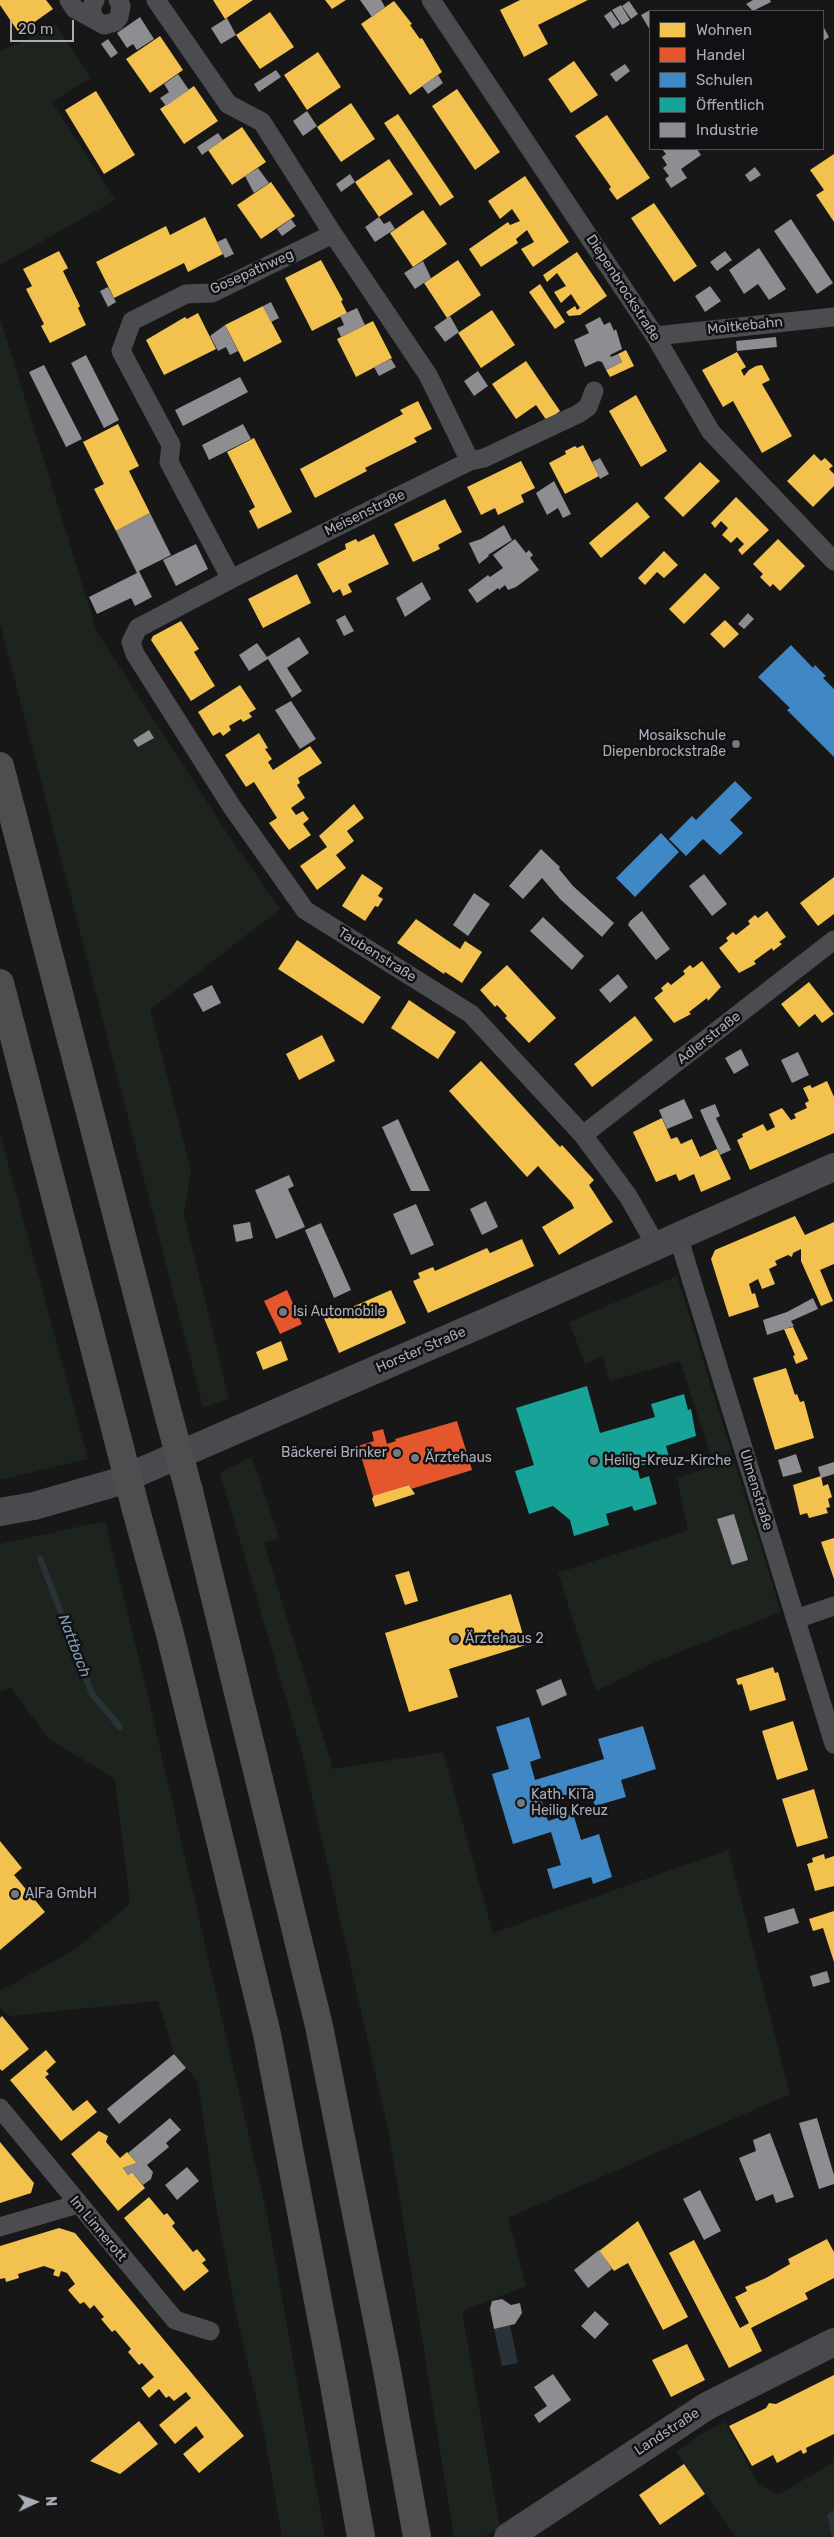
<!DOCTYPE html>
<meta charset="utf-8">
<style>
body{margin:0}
#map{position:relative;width:834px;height:2537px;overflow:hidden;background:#171717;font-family:Rubik,sans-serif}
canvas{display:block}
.legend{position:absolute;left:649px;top:10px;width:175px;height:140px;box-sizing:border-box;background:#111113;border:1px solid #4d4f55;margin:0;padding:6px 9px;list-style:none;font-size:15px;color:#a8adb8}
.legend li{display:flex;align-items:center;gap:10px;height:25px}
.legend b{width:25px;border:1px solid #4d4f55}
.north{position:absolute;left:10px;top:2477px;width:50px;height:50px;-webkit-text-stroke:4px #111113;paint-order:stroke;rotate:87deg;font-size:14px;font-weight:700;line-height:20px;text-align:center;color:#a8adb8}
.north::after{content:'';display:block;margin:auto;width:18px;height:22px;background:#a8adb8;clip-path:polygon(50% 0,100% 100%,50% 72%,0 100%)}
.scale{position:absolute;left:10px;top:20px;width:64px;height:22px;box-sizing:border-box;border:2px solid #a8adb8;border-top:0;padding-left:6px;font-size:15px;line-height:18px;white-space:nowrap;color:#a8adb8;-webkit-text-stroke:4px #111113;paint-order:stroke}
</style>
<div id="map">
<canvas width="834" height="2537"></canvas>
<ul class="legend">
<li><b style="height:14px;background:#f2c14e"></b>Wohnen</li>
<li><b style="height:14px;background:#e4572e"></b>Handel</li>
<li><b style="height:14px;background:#3f88c5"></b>Schulen</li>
<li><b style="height:14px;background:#17a398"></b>Öffentlich</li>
<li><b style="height:14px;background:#8d8d92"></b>Industrie</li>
</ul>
<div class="north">N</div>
<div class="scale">20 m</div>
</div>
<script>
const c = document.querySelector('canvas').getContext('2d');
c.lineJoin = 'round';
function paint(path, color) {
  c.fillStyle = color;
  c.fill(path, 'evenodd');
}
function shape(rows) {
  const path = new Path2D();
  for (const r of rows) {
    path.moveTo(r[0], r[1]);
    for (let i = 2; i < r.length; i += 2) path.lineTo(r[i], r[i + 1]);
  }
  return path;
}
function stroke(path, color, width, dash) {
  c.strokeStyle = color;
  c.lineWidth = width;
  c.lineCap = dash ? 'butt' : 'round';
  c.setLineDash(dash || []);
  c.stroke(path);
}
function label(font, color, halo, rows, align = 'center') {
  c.font = font + ' Rubik,sans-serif';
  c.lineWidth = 5;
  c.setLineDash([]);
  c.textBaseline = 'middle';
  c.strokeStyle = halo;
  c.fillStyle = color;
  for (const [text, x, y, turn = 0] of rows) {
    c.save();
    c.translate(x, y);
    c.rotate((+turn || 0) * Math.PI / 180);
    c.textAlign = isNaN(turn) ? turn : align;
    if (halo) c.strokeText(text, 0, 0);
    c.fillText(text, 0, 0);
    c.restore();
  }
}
paint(shape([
 [55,24,91,78,52,102,115,200,0,265,0,50,18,44],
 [0,318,97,632,227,833,280,909,150,1010,191,1170,184,1215,229,1399,203,1407,0,623],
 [0,1134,88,1459,0,1480],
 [677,1276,781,1612,662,1659,596,1691,558,1573,688,1530,677,1478,714,1466,680,1361,610,1381,603,1356,585,1364,569,1322],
 [252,1457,279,1538,264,1543,333,1769,443,1752,493,1933,728,1850,790,2094,508,2218,526,2286,462,2311,500,2528,483,2537,454,2537,389,2133,302,1753,220,1472],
 [105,1521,144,1679,267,2215,325,2537,282,2537,263,2426,238,2322,216,2207,198,2082,174,2053,158,2001,9,2016,0,2007,0,1991,74,1950,130,1904,115,1779,49,1739,11,1688,0,1691,0,1544],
 [725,2422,758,2484,778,2495,834,2462,834,2537,736,2537,676,2452,699,2435]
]), '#1d241e');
paint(shape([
 [510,2325,518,2363,502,2366,494,2329],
 [834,2510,834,2537,832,2537,827,2515]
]), '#2a3239');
paint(shape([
 [0,0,46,0,53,9,19,33,0,5],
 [213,0,253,0,225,19],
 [325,0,346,0,332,9],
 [520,0,588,0,538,25,548,44,524,57,500,10],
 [394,1,412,24,410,25,420,39,422,38,442,72,410,95,361,24],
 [270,12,294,47,260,69,236,35],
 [160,36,183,70,150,93,126,59],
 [318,52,341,87,307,110,284,75],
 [574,61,598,95,571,113,548,79],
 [194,86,218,121,184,144,160,109],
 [457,89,500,152,475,170,432,106],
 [96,91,135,155,104,174,65,110],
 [351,103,375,139,341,162,317,127],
 [398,114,454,197,440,206,384,123],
 [607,115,650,178,617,200,609,189,611,187,575,136],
 [242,127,266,162,232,185,208,150],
 [834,154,834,222,816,195,824,190,810,170],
 [389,159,413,194,379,217,355,182],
 [525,176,569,242,533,267,521,249,534,242,527,230,516,239,518,243,481,267,469,249,508,222,510,225,520,221,512,209,500,219,488,201],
 [271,182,295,216,261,239,237,205],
 [654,203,697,266,674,282,631,218],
 [423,210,447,244,413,267,390,233],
 [205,217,223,254,188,272,184,263,114,298,96,262,166,226,170,235],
 [59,251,68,268,63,271,80,306,78,308,86,325,50,343,41,326,44,324,26,289,32,286,23,269],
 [577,252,607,296,580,315,569,316,566,312,575,306,577,310,580,308,571,294,561,303,554,292,566,286,557,273,547,282,543,275],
 [321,260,343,300,341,301,347,313,312,331,285,278],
 [458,260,481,295,447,318,424,283],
 [540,284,565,322,555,329,529,292],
 [263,306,282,342,244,362,225,325],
 [492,310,515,345,481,368,458,333],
 [198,313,216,349,164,375,146,340,185,317,187,319],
 [373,321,392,358,356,377,337,339],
 [626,350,634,366,610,377,606,370,622,362,618,354],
 [737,352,746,367,741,370,744,376,749,370,756,366,762,365,770,380,762,384,792,436,762,453,733,401,723,407,702,370],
 [526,361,560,411,547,421,536,405,516,419,492,384],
 [636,395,667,451,641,467,609,411],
 [418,401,432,429,414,438,417,442,365,468,367,471,315,498,300,469,403,414,400,410],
 [118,424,139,466,129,471,150,513,116,531,94,489,104,484,83,442],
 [254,438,292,512,258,529,249,511,255,507,227,452],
 [583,445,599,476,565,494,549,463,566,454,565,451,575,446,577,448],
 [814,454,821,461,825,458,833,466,829,469,834,474,834,486,813,507,787,481],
 [521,461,535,488,521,495,524,502,498,515,495,508,481,515,467,487],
 [700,462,720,481,683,517,664,498],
 [736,497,769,530,742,555,738,550,744,544,737,537,731,543,722,535,728,528,721,521,715,528,711,523],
 [445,499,462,532,438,545,440,549,413,562,394,524],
 [637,502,650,517,601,558,589,543],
 [374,534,389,564,348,584,352,592,343,596,340,589,333,593,317,564,346,549,345,544,356,539,358,542],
 [778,539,805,566,780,591,773,584,770,587,760,577,763,574,753,564],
 [664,551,678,565,664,578,657,572,645,585,638,578],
 [705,573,720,588,684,624,669,609],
 [297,574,311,603,263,628,248,599],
 [725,620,739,634,724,648,710,634],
 [181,621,199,649,194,652,215,686,191,701,151,640,153,636],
 [240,685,256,709,249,713,252,717,243,722,241,719,229,726,231,730,223,736,220,732,213,736,198,712],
 [259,733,268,748,265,749,272,759,268,762,273,770,310,746,322,763,298,778,300,783,297,785,305,798,291,808,296,815,303,811,309,819,303,824,311,835,289,850,269,823,277,818,254,782,246,787,225,755],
 [354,804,364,818,347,831,354,841,336,855,346,868,317,890,300,866,327,847,319,836],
 [362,874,383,888,378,896,383,899,378,907,375,906,365,921,342,906],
 [834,877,834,914,818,926,800,903],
 [767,911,786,937,779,942,782,944,773,951,772,948,754,961,756,964,739,973,719,948,728,941,726,938,733,932,736,935,750,924,748,921,755,915,758,918],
 [416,919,460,949,465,941,482,952,462,983,445,972,444,974,397,943],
 [297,940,381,997,363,1024,278,969],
 [702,961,721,987,708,1001,707,998,689,1012,691,1014,674,1023,654,998,663,991,661,988,668,982,671,985,685,974,683,971,690,965,693,968],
 [507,965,556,1018,529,1043,505,1018,507,1016,497,1005,495,1007,480,990],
 [809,982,834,1014,822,1023,815,1014,799,1027,781,1004],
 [409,1000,456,1032,438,1059,391,1028],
 [635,1016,653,1040,592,1087,574,1064],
 [322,1035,335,1061,299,1080,286,1054],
 [481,1061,560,1147,562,1145,594,1180,589,1185,613,1222,559,1255,542,1227,574,1208,571,1202,538,1166,527,1177,449,1091],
 [827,1081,834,1097,834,1133,750,1170,737,1140,743,1137,742,1134,763,1124,767,1131,775,1127,769,1114,782,1108,791,1120,796,1118,794,1114,807,1108,805,1103,809,1101,803,1088,810,1085,812,1088],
 [662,1118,671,1139,677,1137,681,1144,692,1139,700,1157,717,1149,731,1179,701,1192,694,1174,679,1181,676,1174,656,1182,633,1132],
 [795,1216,805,1235,834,1222,834,1264,820,1270,833,1301,821,1306,801,1261,801,1249,793,1253,792,1257,788,1255,775,1261,777,1265,769,1269,775,1284,762,1289,758,1279,749,1284,752,1294,755,1293,759,1307,729,1317,711,1259,715,1250],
 [522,1239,534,1266,428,1313,413,1281,420,1278,418,1273,433,1267,435,1271,487,1248,490,1253],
 [391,1290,406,1323,339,1353,323,1316,332,1312,334,1315],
 [793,1327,808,1359,796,1364,793,1356,795,1355,784,1329],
 [281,1341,288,1360,263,1370,256,1352],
 [786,1368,795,1395,797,1394,800,1402,804,1401,814,1438,775,1450,753,1378],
 [821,1476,823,1486,828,1484,832,1497,828,1499,830,1507,826,1508,828,1513,809,1518,807,1513,800,1515,793,1485],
 [409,1485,415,1494,375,1507,372,1499,374,1495],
 [834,1538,834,1579,821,1542],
 [409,1571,418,1601,405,1605,395,1575],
 [511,1594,526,1645,449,1669,458,1697,409,1712,385,1633],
 [773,1667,775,1673,778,1672,786,1700,750,1711,742,1684,738,1685,736,1679],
 [793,1721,808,1770,777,1780,762,1731],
 [814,1789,828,1838,797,1847,782,1799],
 [0,1841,22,1868,14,1875,45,1912,0,1950],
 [824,1854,825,1859,834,1856,834,1886,815,1891,807,1864,813,1862,812,1858],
 [834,1911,834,1962,823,1928,813,1931,809,1919],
 [2,2016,29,2049,2,2071,0,2069,0,2018],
 [46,2050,56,2062,46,2071,49,2074,45,2077,73,2111,87,2100,97,2112,61,2141,10,2080],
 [99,2131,108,2136,106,2142,120,2158,127,2152,137,2163,123,2168,128,2175,132,2172,145,2188,118,2211,71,2154],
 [0,2142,34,2183,31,2193,0,2203],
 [149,2197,164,2215,167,2213,175,2223,172,2226,193,2252,197,2249,206,2260,202,2263,209,2271,184,2291,124,2218],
 [638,2221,688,2317,663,2330,628,2263,614,2271,599,2251],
 [59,2228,75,2233,244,2436,199,2473,183,2454,204,2437,196,2426,175,2444,159,2425,191,2398,189,2396,186,2392,174,2401,169,2396,166,2398,159,2389,149,2398,141,2388,154,2377,142,2363,139,2365,128,2352,131,2349,115,2330,112,2332,101,2319,104,2317,94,2305,90,2309,84,2302,80,2304,68,2290,75,2284,67,2273,61,2271,59,2277,53,2275,55,2270,44,2266,18,2274,19,2278,6,2282,5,2278,0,2279,0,2246],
 [827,2239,834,2252,834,2278,805,2293,808,2299,751,2328,762,2351,729,2368,669,2253,694,2240,740,2328,749,2323,735,2297,747,2291,745,2287,766,2278,790,2264,788,2259],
 [687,2344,705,2380,671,2397,652,2360],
 [834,2375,834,2434,806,2448,807,2452,803,2454,801,2450,777,2463,773,2455,752,2466,729,2426,766,2408,769,2403,776,2404],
 [139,2421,158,2444,120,2474,90,2461],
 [684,2464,705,2494,660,2525,639,2495]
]), '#f2c14e');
paint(shape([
 [287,1290,302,1324,280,1334,264,1301],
 [457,1421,472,1470,411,1489,409,1485,373,1496,358,1446,374,1441,372,1432,383,1429,387,1444,396,1441,395,1439]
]), '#e4572e');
paint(shape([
 [791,645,813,668,815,665,826,676,823,678,834,689,834,757,787,710,790,708,758,677],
 [735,781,752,798,730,820,743,833,720,855,703,839,686,856,669,839,692,816,696,820],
 [661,833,679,852,635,897,616,878],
 [529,1717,541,1758,530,1762,535,1780,604,1759,598,1739,643,1726,656,1769,621,1780,626,1797,595,1806,589,1788,553,1799,549,1786,538,1789,548,1821,573,1813,581,1840,599,1834,612,1877,593,1884,591,1877,553,1889,547,1869,561,1865,551,1832,513,1844,492,1774,509,1769,496,1727]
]), '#3f88c5');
paint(shape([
 [587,1386,600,1433,655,1417,651,1404,684,1394,688,1410,691,1409,696,1436,666,1446,669,1457,637,1467,640,1479,649,1476,657,1504,634,1511,632,1506,606,1514,609,1525,574,1536,570,1520,553,1506,529,1514,515,1471,534,1465,516,1408]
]), '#17a398');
paint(shape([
 [360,0,381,0,385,7,372,17],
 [753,0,770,0,771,2,753,11,746,4],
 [629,1,638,14,631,19,622,6],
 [621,5,630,20,622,25,612,10],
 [650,10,650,30,641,15],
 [611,11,620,24,613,29,604,16],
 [140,17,154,39,137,50,133,44,127,48,117,33],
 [227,18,236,35,221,44,211,28],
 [823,26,829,37,823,41],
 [108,39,118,53,111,58,101,44],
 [625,64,630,71,616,82,610,74],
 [276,70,281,77,259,92,254,84],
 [178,74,189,90,166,106,160,98,169,92,164,84],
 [438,75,443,83,428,94,422,86],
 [307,111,317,126,303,136,293,121],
 [218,133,223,140,202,155,197,147],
 [662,149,697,149,701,155,681,169,687,178,671,188,665,179,669,176,663,168,667,165,662,157,666,154],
 [755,167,761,175,750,182,745,175],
 [258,168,269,183,254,193,245,176],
 [350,174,355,182,341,192,336,184],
 [379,217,384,224,390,221,395,229,375,242,365,227],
 [291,219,296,226,282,236,277,229],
 [791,219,833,283,817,294,774,231],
 [226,238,234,254,225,258,217,242],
 [759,248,786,289,769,300,758,284,744,294,729,270],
 [725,251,732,260,717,271,710,262],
 [423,261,431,278,415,289,404,273],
 [710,286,721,301,705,312,695,296],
 [108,287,116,302,108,307,100,291],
 [271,302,279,318,271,322,263,306],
 [357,308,365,325,341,337,337,328,344,325,340,316],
 [450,316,459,332,445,342,434,327],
 [600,317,604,325,610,322,614,331,616,329,622,349,610,355,611,357,618,354,622,362,606,370,602,362,598,361,585,367,574,340,589,333,585,325],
 [225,325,238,351,230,355,226,347,218,351,210,336],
 [776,337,777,347,737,351,736,341],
 [86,355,119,420,104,428,71,363],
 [391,359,396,367,379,376,374,367],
 [44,365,82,439,66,447,29,372],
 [478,371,488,386,474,396,464,381],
 [240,377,248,392,183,426,175,410],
 [243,424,251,439,209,460,202,445],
 [600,458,609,474,600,479,592,462],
 [554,481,571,514,563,518,558,508,547,515,536,493],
 [150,513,171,555,139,571,152,597,135,606,131,598,97,614,89,597,137,573,116,531],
 [504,525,512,540,488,555,489,556,479,564,469,543,481,539],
 [515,539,526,553,529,550,533,555,530,558,539,570,516,587,508,590,505,585,499,590,498,588,477,603,468,590,488,575,490,577,503,568,493,555],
 [196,544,208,569,176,586,163,560],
 [422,582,431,599,405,617,396,598],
 [748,613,754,619,744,629,738,624],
 [345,615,354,631,344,636,336,620],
 [299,637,309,653,287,668,302,691,292,698,268,659,249,671,239,655,257,643,267,657],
 [291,701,316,739,300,749,275,710],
 [149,730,154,738,138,747,133,740],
 [541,849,560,867,559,869,573,886,614,923,602,937,560,899,542,878,523,899,509,886],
 [704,874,727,904,712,916,689,886],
 [474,893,490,904,468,936,453,925],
 [642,911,670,949,656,960,628,925,630,921],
 [543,917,584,956,572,970,530,931],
 [618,974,628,987,610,1003,599,990],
 [212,985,221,1003,203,1012,193,994],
 [741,1049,749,1065,734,1074,725,1058],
 [798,1052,809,1075,792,1083,781,1060],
 [684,1099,693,1118,667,1129,659,1110],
 [715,1104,720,1116,716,1118,731,1150,720,1155,700,1110],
 [398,1119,430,1191,411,1191,382,1127],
 [289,1175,294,1186,288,1189,305,1227,276,1239,255,1190],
 [486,1201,498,1227,482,1235,470,1209],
 [416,1204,434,1245,411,1255,393,1214],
 [250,1222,253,1238,236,1242,233,1225],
 [321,1223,351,1290,334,1298,305,1230],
 [813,1298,818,1309,791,1321,794,1326,767,1335,763,1320,787,1312],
 [796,1454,802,1472,783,1477,778,1460],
 [834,1462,834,1474,821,1478,818,1467],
 [734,1514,748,1560,732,1565,717,1519],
 [561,1679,567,1695,542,1706,536,1690],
 [794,1908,799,1923,768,1933,764,1917],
 [827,1971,830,1982,813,1987,810,1976],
 [174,2054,186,2068,119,2124,107,2109],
 [170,2118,181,2130,166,2143,169,2147,147,2165,153,2172,151,2179,143,2185,132,2172,128,2175,123,2168,137,2163,128,2153],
 [817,2118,834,2175,834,2184,819,2189,799,2123],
 [770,2133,794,2197,776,2203,773,2194,756,2201,739,2158,756,2151,753,2140],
 [187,2167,199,2181,177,2200,165,2185],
 [700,2190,721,2231,704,2240,683,2199],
 [599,2250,612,2269,588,2288,574,2270],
 [502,2299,511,2305,520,2303,522,2313,515,2324,494,2329,490,2309,492,2301],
 [595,2311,609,2324,595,2339,581,2326],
 [553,2374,571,2400,539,2423,534,2415,547,2406,534,2387]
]), '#8d8d92');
stroke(shape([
 [40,1558,92,1694,120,1727]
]), '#2a3239', 6);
stroke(shape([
 [69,0,75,9,104,25,115,22,119,17,121,6,118,0],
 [156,0,228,104,262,122,333,234,428,375,470,461],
 [431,0,655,336,711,432,834,561],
 [94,19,91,8,95,0],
 [655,336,834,317],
 [594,391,588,407,578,414,484,458,470,461,231,579,138,628,131,642,135,654,232,807,305,910,471,1014,583,1135,628,1196,657,1247],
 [231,579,169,462,171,445,121,351,132,321,186,294,212,293,333,234],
 [583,1135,834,940],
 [678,1236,834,1744],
 [796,1619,834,1606],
 [0,2108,175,2320,210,2331],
 [0,2227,78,2204]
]), '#4b4c50', 19);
stroke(shape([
 [0,1512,34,1506,114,1483,488,1321,834,1167],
 [508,2537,707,2406,834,2342]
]), '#4a4a4e', 28);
stroke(shape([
 [0,766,169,1417],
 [0,983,117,1436],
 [189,1491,319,2026,386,2365,417,2537],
 [136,1510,170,1634,267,2034,333,2379,361,2537]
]), '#4e4e51', 28);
stroke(shape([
 [169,1417,189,1491],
 [117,1436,136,1510]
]), '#4e4e51', 28);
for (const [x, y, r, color] of [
 [736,744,5,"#757880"],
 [283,1312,5,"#757880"],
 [397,1453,5,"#757880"],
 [415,1458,5,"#757880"],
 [594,1461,5,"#757880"],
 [455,1639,5,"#757880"],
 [521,1803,5,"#757880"],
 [15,1894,5,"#757880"]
]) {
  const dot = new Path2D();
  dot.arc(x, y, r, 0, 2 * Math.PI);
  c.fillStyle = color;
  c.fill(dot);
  stroke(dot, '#111113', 2);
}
label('14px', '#a8adb8', '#111113', [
 ["Gosepathweg",252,272,-24],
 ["Diepenbrockstraße",623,288,57],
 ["Moltkebahn",745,326,-6],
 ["Meisenstraße",365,513,-26],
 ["Taubenstraße",377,955,32],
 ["Adlerstraße",709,1038,-38],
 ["Horster Straße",421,1350,-23],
 ["Ulmenstraße",756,1490,73],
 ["Im Linnerott",98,2229,50],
 ["Landstraße",667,2432,-33]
]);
label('14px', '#a8adb8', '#111113', [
 ["Mosaikschule",726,736,"right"],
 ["Diepenbrockstraße",726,752,"right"],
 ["Isi Automobile",293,1312],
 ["Bäckerei Brinker",387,1453,"right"],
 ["Ärztehaus",425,1458],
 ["Heilig-Kreuz-Kirche",604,1461],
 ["Ärztehaus 2",465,1639],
 ["Kath. KiTa",531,1795],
 ["Heilig Kreuz",531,1811],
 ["AlFa GmbH",25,1894]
], 'left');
label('italic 15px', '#7f9bb3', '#111113', [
 ["Nattbach",74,1646,69]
]);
</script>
